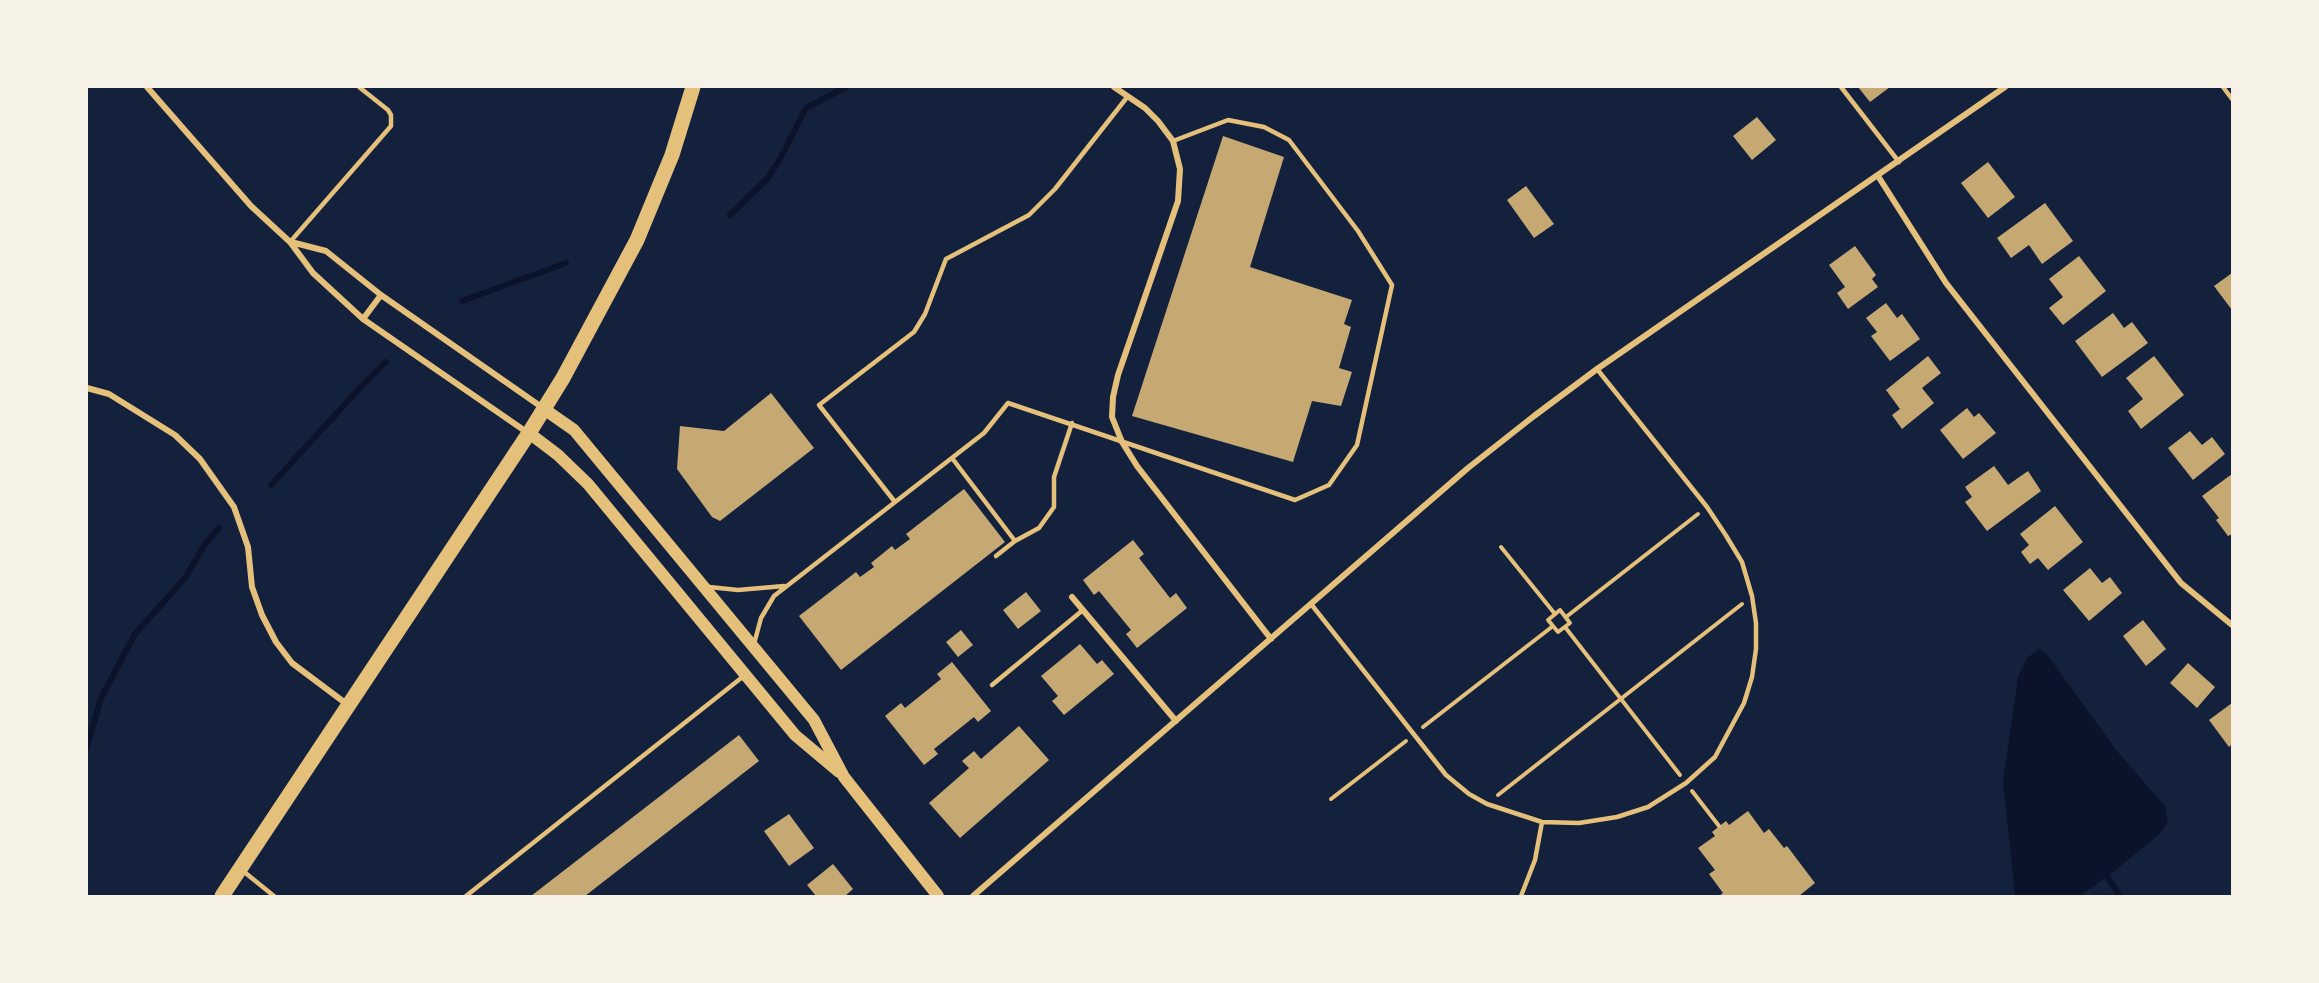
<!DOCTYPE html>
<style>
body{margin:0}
#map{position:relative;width:2319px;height:983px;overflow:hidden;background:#14213d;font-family:"Alegreya Sans",sans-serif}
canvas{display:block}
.frame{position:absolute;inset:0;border:88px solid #f6f1e7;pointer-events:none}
</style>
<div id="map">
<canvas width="2319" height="983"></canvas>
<div class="frame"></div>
</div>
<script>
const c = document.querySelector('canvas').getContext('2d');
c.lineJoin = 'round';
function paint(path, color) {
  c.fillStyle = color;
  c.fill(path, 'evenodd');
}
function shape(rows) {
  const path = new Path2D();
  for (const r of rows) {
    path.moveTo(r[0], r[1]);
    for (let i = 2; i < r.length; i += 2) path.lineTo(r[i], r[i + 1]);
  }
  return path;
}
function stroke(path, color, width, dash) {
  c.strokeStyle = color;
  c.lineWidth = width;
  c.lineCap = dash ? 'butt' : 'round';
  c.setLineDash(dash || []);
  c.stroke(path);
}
paint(shape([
 [2039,649,2046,653,2117,751,2165,806,2168,822,2160,834,2107,877,2079,896,2015,896,2003,781,2018,677,2027,658]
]), '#0b132b');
stroke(shape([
 [730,215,767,179,780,159,806,108,846,87],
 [462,301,566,263],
 [271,485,357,391,386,362],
 [87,747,101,698,135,634,185,578,205,544,219,528],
 [2104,872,2120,896]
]), '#0b132b', 6);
paint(shape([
 [1858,87,1890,87,1870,102],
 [1757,117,1776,140,1752,160,1733,136],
 [1223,136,1284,157,1250,267,1352,300,1344,324,1351,327,1339,368,1352,372,1341,406,1312,401,1293,462,1132,416],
 [1988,162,2015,197,1988,218,1961,183],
 [1526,186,1554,224,1534,238,1507,200],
 [2045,203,2073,241,2042,264,2029,245,2011,258,1997,238],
 [1855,246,1876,275,1872,279,1878,287,1848,309,1837,293,1845,287,1829,265],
 [2079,256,2106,291,2063,325,2049,308,2063,297,2049,279],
 [2232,273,2232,310,2214,286],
 [1886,303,1897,318,1902,314,1920,339,1890,361,1871,336,1877,332,1866,318],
 [2113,313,2124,328,2132,322,2148,343,2102,377,2075,341],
 [1928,356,1941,373,1922,388,1934,403,1902,429,1892,415,1900,409,1886,390],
 [2154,356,2184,395,2141,429,2128,411,2143,399,2126,378],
 [771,393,814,448,720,521,712,517,677,469,680,426,724,431],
 [1967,408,1974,417,1979,413,1996,433,1963,459,1940,430],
 [2190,431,2202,445,2212,437,2225,454,2193,480,2168,448],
 [1994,466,2008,485,2028,471,2041,491,1987,531,1965,502,1972,497,1965,487],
 [2232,474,2232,534,2228,536,2216,520,2219,518,2202,496],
 [964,489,1005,542,841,670,799,616,856,572,860,577,874,567,871,563,892,546,895,550,910,539,906,534],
 [2055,506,2083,542,2048,570,2038,558,2030,564,2021,552,2029,545,2020,534],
 [1133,540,1144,554,1139,558,1170,598,1176,593,1187,608,1137,648,1126,634,1131,630,1099,591,1094,595,1083,580],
 [2090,568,2102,583,2110,577,2122,593,2089,621,2063,590],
 [1026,592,1041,611,1018,629,1003,610],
 [2143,620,2166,649,2146,666,2123,636],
 [961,630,973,645,958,657,946,642],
 [1080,644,1097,664,1102,660,1114,674,1064,715,1052,701,1058,696,1041,676],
 [952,662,991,711,978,722,974,717,934,749,938,754,924,765,885,716,901,703,905,708,941,679,937,674],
 [2188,663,2215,687,2197,708,2170,683],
 [2232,703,2232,744,2229,747,2209,720],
 [1019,726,1049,760,960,838,929,803,969,768,962,761,974,751,981,759],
 [739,735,759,761,585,896,531,896],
 [1748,811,1764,833,1769,829,1784,848,1787,846,1815,883,1799,896,1719,896,1723,893,1709,874,1715,870,1698,848,1715,836,1712,832,1726,821,1729,825],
 [789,814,814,848,789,866,764,831],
 [833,864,853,889,845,896,816,896,807,885]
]), '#c6a872');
stroke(shape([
 [1501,547,1555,614],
 [1560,610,1570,623,1558,632,1548,620,1560,610],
 [1566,617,1698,514],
 [1565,627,1680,775],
 [1423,727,1553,626],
 [1692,791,1719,826],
 [1498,795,1742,604],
 [1331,799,1406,741]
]), '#e5c07b', 4);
stroke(shape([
 [1841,87,1899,162],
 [2223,87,2232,99],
 [290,242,391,126,391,115,388,110,359,87],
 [952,458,1015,541,1039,528,1054,507,1054,477,1072,423],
 [895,502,819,405,914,332,925,314,946,259,1029,215,1055,189,1128,96],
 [996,556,1015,541],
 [709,587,738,590,784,586],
 [1311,604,1446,775,1469,794,1487,804,1542,822,1579,823,1617,817,1648,807,1686,783,1715,757,1744,703,1752,677,1756,649,1756,623,1752,596,1742,562,1725,534,1707,507,1597,369],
 [754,644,761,618,774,596,984,433,1008,403,1295,500,1329,485,1357,445,1392,285,1358,231,1289,140,1264,127,1228,120,1173,141],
 [992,685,1083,610],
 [243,871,274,896],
 [466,896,745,675],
 [1521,896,1535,860,1542,822]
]), '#e5c07b', 4.5);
stroke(shape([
 [147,87,251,206,290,242,313,273,363,319,528,433],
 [1114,87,1145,108,1158,121,1173,141,1180,169,1178,201,1118,375,1113,397,1112,417,1122,442,1137,466,1271,639],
 [1878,176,1946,283,2181,583,2232,625],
 [291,242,326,251,381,295,543,408],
 [363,319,381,295],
 [87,388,109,394,175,435,200,459,234,507,248,547,252,587,262,615,276,642,292,663,348,705],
 [1072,597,1176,721],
 [973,896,1468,468,1534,416,1597,369,2005,87]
]), '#e5c07b', 6);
stroke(shape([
 [544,409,574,430,814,720,844,777,938,896],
 [529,433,558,455,588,484,795,735,839,772]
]), '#e5c07b', 12);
stroke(shape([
 [222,896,529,433,563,378,637,240,672,155,693,87]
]), '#e5c07b', 15);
</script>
